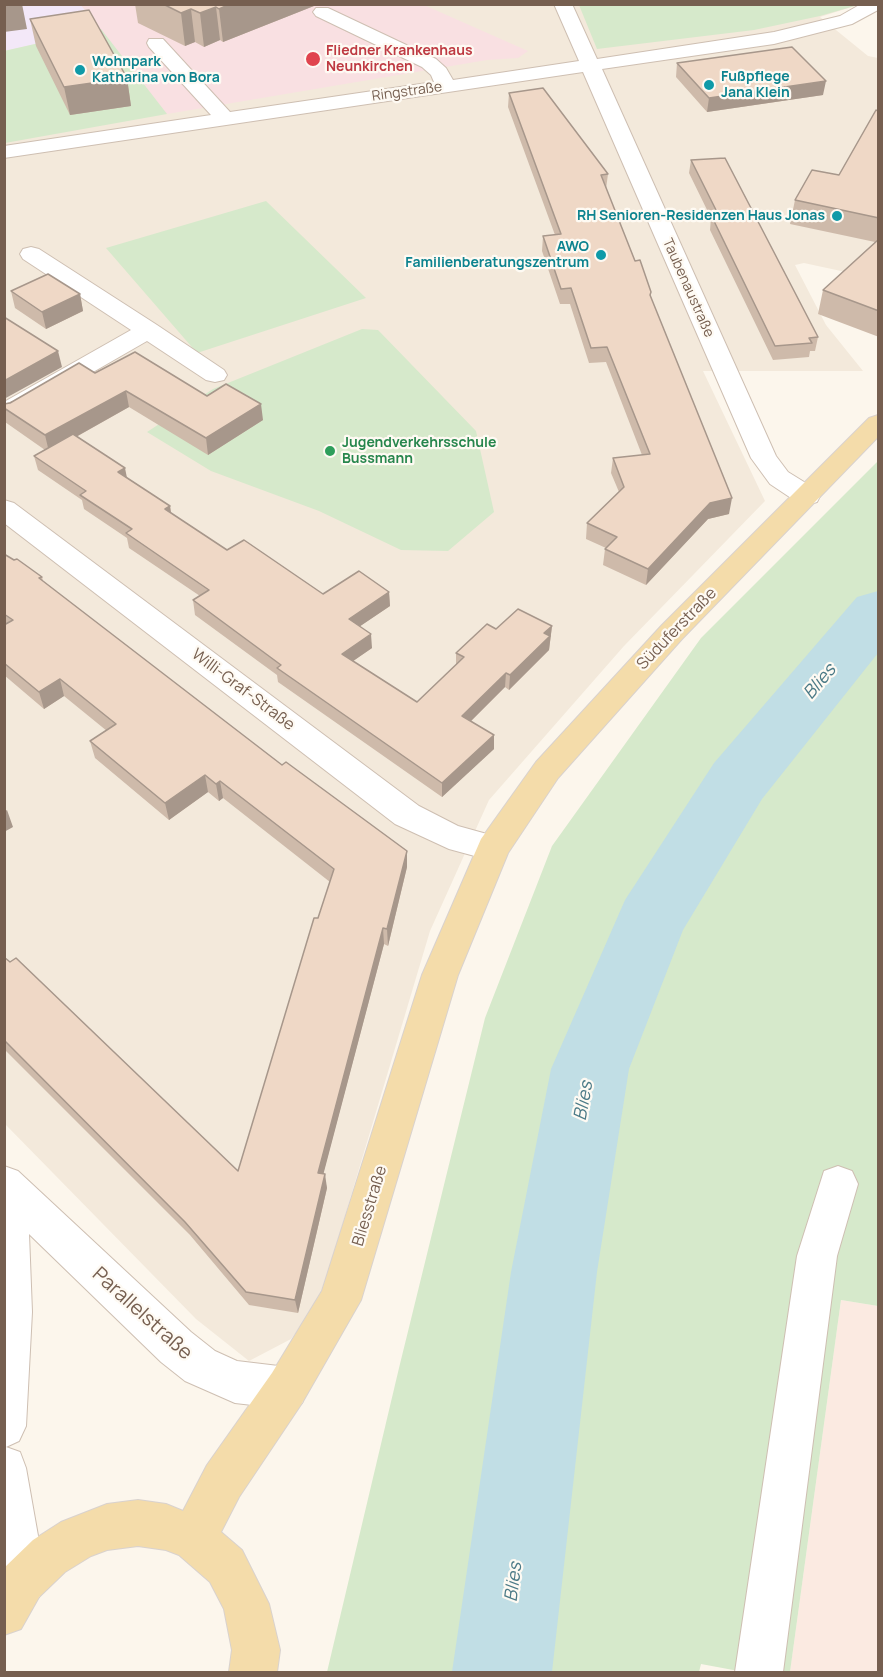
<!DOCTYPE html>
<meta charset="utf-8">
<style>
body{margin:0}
#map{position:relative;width:883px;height:1677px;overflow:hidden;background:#fcf6ec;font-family:Manrope,sans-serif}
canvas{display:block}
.frame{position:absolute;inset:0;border:6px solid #765f50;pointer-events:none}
</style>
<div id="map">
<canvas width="883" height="1677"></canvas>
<div class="frame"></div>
</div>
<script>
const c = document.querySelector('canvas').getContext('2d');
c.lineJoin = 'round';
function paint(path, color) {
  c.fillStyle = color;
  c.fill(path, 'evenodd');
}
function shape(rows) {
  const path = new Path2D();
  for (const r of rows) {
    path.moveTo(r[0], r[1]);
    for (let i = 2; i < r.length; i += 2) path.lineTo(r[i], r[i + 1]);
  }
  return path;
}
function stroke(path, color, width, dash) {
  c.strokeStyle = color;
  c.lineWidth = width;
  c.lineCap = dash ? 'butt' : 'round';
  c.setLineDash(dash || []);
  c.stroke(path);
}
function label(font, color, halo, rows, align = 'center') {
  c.font = font + ' Manrope,sans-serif';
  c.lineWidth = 4.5;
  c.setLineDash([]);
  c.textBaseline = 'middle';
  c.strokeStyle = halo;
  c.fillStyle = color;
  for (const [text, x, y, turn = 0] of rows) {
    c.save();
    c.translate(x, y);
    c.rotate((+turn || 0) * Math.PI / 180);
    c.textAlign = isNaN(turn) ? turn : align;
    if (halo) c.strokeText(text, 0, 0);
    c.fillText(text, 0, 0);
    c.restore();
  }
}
paint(shape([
 [4,5,858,5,820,17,868,56,878,58,878,279,804,263,795,265,826,325,863,371,703,371,765,501,624,646,489,800,430,931,319,1303,291,1339,249,1361,196,1319,5,1124]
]), '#f3e9db');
paint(shape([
 [841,1300,878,1306,878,1672,790,1672]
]), '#fbeae1');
paint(shape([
 [4,5,81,5,101,29,5,51]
]), '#f3e8f8');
paint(shape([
 [81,5,424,5,528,51,518,58,487,60,167,114]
]), '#f9e0e2');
paint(shape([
 [579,5,858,5,820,16,754,30,597,49],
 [101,29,167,114,5,143,4,51],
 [266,201,366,298,197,353,106,248],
 [362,329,378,330,476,431,494,512,448,551,401,550,319,511,211,471,147,432,213,389],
 [878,461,878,1306,841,1300,790,1672,744,1672,701,1664,699,1672,327,1672,399,1368,485,1018,552,846,701,638]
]), '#d6e9cb');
paint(shape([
 [878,591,878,653,762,799,683,930,629,1069,597,1272,552,1672,452,1672,511,1272,551,1069,625,900,714,763,857,597,878,591]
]), '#c1dee5');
const minor = shape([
 [554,4,572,4,597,59,774,32,840,16,861,4,878,4,878,10,852,24,774,44,602,69,776,456,788,472,817,490,820,496,817,502,807,505,797,502,770,484,751,458,583,72,4,158,4,146,211,115,149,47,147,43,149,39,163,39,230,112,434,82,431,75,422,67,316,16,313,12,316,8,328,8,436,59,446,68,453,80,579,61,554,4],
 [31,247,39,249,157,325,224,370,227,375,224,380,215,382,206,380,147,341,13,418,4,420,4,402,131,330,23,259,20,254,23,249,31,247],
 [4,500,14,503,419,806,458,826,505,839,510,848,505,857,493,861,449,849,395,824,4,523,4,500],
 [4,1166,18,1171,191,1332,215,1351,237,1361,287,1367,302,1373,308,1388,302,1403,287,1409,235,1403,185,1381,161,1362,29,1234,32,1312,26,1426,19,1441,6,1447,20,1452,26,1468,46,1581,39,1597,23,1604,7,1597,4,1592,4,1166],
 [838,1166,852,1171,858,1184,837,1256,783,1672,735,1672,797,1256,824,1171,838,1166]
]);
const major = shape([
 [878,415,878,437,682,639,558,778,508,853,458,975,361,1300,302,1403,239,1497,221,1532,242,1550,269,1604,280,1650,277,1672,229,1672,232,1650,224,1609,210,1582,179,1555,166,1550,138,1546,107,1550,91,1556,65,1572,39,1597,21,1629,4,1635,4,1568,33,1540,61,1522,107,1504,138,1500,166,1504,183,1511,207,1465,272,1373,322,1291,422,975,481,839,536,762,662,625,869,418,878,415]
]);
stroke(minor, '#cebfb2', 2);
stroke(major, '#d9d2ce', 2);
paint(minor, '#fff');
paint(major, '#f4dcaa');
paint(shape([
 [135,4,319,4,223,42,220,40,204,47,195,42,185,46,138,23],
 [30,19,127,78,131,106,70,115,36,46],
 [677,63,823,95,707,112,676,77],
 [509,93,608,174,606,189,635,261,651,292,651,297,729,514,708,519,646,585,603,565,605,549,606,548,586,539,587,523,619,492,611,473,613,458,642,455,606,362,589,363,570,304,560,304,542,251,543,236,555,235,508,107],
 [879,112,879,337,818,314,823,290,875,242,790,224,795,200,839,175],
 [691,160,818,337,815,351,810,351,809,357,773,360,710,230,711,218,689,173],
 [11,291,80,294,83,311,46,329,15,308],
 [95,373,207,396,263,420,208,455,129,407,76,437,127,478,170,506,171,513,227,550,323,594,389,592,390,606,360,626,372,648,353,661,417,702,456,665,456,653,496,629,552,626,549,650,509,690,505,687,471,721,494,735,494,749,442,797,278,682,277,675,195,615,193,600,200,596,129,548,127,538,84,509,82,500,38,470,34,456,45,450,5,422,4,404],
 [4,554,42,577,43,581,407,867,388,946,384,944,323,1174,327,1188,298,1313,249,1305,190,1235,4,1049,4,957,238,1171,330,882,223,798,219,801,208,792,169,820,95,758,90,741,107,731,64,696,44,709,4,675]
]), '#cebaaa');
paint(shape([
 [19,4,22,4,27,29,4,32,4,7],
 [230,4,319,4,223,42,219,9],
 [216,7,220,40,204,47,200,13],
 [191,9,195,42,185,46,181,13],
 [127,78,131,106,70,115,64,87],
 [826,81,823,95,707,112,709,98],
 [80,294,83,311,46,329,42,312],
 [58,351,62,367,4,399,4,381],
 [126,391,129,407,49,452,45,435],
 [261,404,263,420,208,455,206,438],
 [125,468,128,483,118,472],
 [732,498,729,514,708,519,646,585,648,569,710,503],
 [170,506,172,521,165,509],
 [389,592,390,606,350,633,349,619],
 [552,626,549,650,509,690,510,675,544,633],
 [371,634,372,648,343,668,342,654],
 [506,673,505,687,462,730,462,716],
 [60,679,64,696,44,709,39,692],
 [494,735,494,749,442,797,442,783],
 [205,775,208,792,169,820,165,803],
 [220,781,223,798,219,801,216,784],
 [7,810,13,827,4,832,4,812],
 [407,851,407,867,388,946,387,929],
 [383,928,384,944,320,1187,318,1173],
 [325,1174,327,1188,298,1313,295,1300]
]), '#a7978b');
const building = shape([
 [4,4,19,4,4,7,4,4],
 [163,4,230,4,219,9,216,7,200,13,191,9,181,13,163,4],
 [89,10,127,78,64,87,30,19,89,10],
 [792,47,826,81,709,98,677,63,792,47],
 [543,88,608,174,601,175,635,261,640,260,651,292,650,295,732,498,710,503,648,569,605,549,617,537,587,523,624,487,613,458,650,454,607,347,591,348,571,288,561,289,543,236,561,234,509,93,543,88],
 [876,110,879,112,879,218,795,200,812,170,839,175,876,110],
 [725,158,818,337,809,338,812,343,775,346,712,217,719,216,691,160,725,158],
 [879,239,879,311,823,290,879,239],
 [48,274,80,294,42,312,11,291,48,274],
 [4,317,58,351,4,381,4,317],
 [135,352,207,396,226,384,261,404,206,438,126,391,45,435,4,408,4,404,10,403,79,363,95,373,135,352],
 [73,434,125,468,118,472,170,506,165,509,227,550,244,540,323,594,359,571,389,592,349,619,371,634,342,654,417,702,464,657,456,653,487,624,496,629,518,609,552,626,544,633,550,636,510,675,506,673,462,716,494,735,442,783,277,668,281,665,193,600,209,590,126,533,132,529,80,495,86,491,34,456,73,434],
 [4,554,14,560,17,559,42,577,39,578,282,765,286,762,407,851,387,929,383,928,318,1173,325,1174,295,1300,246,1292,185,1222,4,1040,4,957,10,962,16,958,238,1171,314,918,318,918,334,869,220,781,216,784,205,775,165,803,90,741,116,724,60,679,39,692,4,663,4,625,13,620,4,614,4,554]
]);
paint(building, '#efd8c6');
stroke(building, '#a7978b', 1.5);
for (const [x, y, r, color] of [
 [313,59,8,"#e0444e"],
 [80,70,6,"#0f9aa8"],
 [709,85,6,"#0f9aa8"],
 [837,216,6,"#0f9aa8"],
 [601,255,6,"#0f9aa8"],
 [330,451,6,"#2e9e5b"]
]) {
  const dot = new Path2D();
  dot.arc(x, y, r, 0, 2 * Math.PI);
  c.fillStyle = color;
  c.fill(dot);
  stroke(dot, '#fefaf3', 2);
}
label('bold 14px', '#be3a42', '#fefaf3', [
 ["Fliedner Krankenhaus",326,51],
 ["Neunkirchen",326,67]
], 'left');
label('bold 14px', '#0d838f', '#fefaf3', [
 ["Wohnpark",92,62],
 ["Katharina von Bora",92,78],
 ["Fußpflege",721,77],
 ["Jana Klein",721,93],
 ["RH Senioren-Residenzen Haus Jonas",825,216,"right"],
 ["AWO",589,247,"right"],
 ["Familienberatungszentrum",589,263,"right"]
], 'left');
label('14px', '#765f50', '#fefaf3', [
 ["Ringstraße",407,92,-8],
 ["Taubenaustraße",688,288,66]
]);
label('bold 14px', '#27864d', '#fefaf3', [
 ["Jugendverkehrsschule",342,443],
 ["Bussmann",342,459]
], 'left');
label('16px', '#765f50', '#fefaf3', [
 ["Süduferstraße",677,629,-46],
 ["Willi-Graf-Straße",243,690,37],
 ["Bliesstraße",370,1206,-73]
]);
label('italic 18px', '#4b7a87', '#fefaf3', [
 ["Blies",820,682,-50],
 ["Blies",584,1101,-80],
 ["Blies",514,1582,-83]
]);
label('20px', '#765f50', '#fefaf3', [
 ["Parallelstraße",142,1314,42]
]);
</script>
